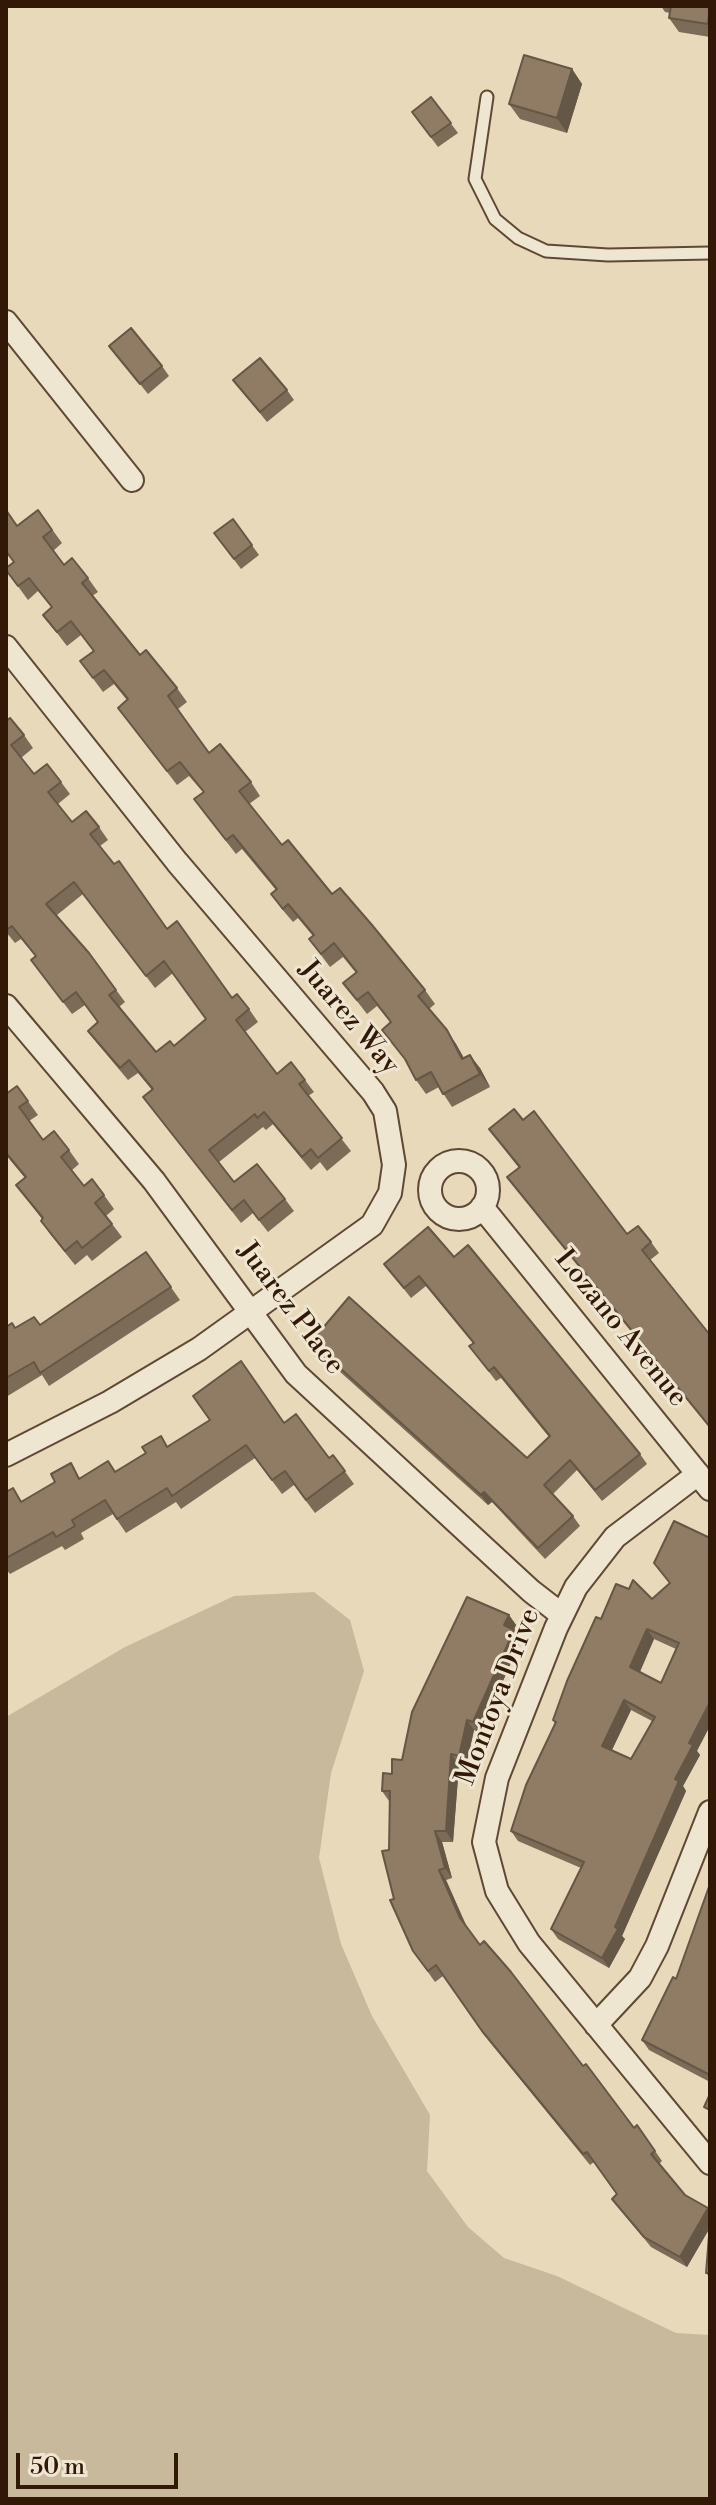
<!DOCTYPE html>
<style>
body{margin:0}
#map{position:relative;width:716px;height:2505px;overflow:hidden;background:#e7d9ba;font-family:"Libre Bodoni",serif}
canvas{display:block}
.frame{position:absolute;inset:0;border:8px solid #321807;pointer-events:none}
.scale{position:absolute;left:16px;top:2453px;width:162px;height:36px;box-sizing:border-box;border:4px solid #321807;border-top:0;padding-left:10px;font-size:24px;line-height:28px;white-space:nowrap;color:#321807;-webkit-text-stroke:6px #efe6d2;paint-order:stroke}
</style>
<div id="map">
<canvas width="716" height="2505"></canvas>
<div class="frame"></div>
<div class="scale">50 m</div>
</div>
<script>
const c = document.querySelector('canvas').getContext('2d');
c.lineJoin = 'round';
function paint(path, color) {
  c.fillStyle = color;
  c.fill(path, 'evenodd');
}
function shape(rows) {
  const path = new Path2D();
  for (const r of rows) {
    if (r.length === 3) {
      path.moveTo(r[0] + r[2], r[1]);
      path.arc(r[0], r[1], r[2], 0, 2 * Math.PI);
      continue;
    }
    path.moveTo(r[0], r[1]);
    for (let i = 2; i < r.length; i += 2) path.lineTo(r[i], r[i + 1]);
  }
  return path;
}
function stroke(path, color, width, dash) {
  c.strokeStyle = color;
  c.lineWidth = width;
  c.lineCap = dash ? 'butt' : 'round';
  c.setLineDash(dash || []);
  c.stroke(path);
}
function label(font, color, halo, rows, align = 'center') {
  c.font = font + ' "Libre Bodoni",serif';
  c.lineWidth = 6;
  c.setLineDash([]);
  c.textBaseline = 'middle';
  c.strokeStyle = halo;
  c.fillStyle = color;
  for (const [text, x, y, turn = 0] of rows) {
    c.save();
    c.translate(x, y);
    c.rotate((+turn || 0) * Math.PI / 180);
    c.textAlign = isNaN(turn) ? turn : align;
    if (halo) c.strokeText(text, 0, 0);
    c.fillText(text, 0, 0);
    c.restore();
  }
}
paint(shape([
 [314,1592,350,1620,364,1671,331,1773,319,1858,341,1944,372,2016,430,2115,427,2171,468,2227,504,2258,557,2276,676,2333,710,2335,710,2499,6,2499,6,1717,125,1647,234,1596]
]), '#c8b89c');
const service = shape([
 [487,97,475,179,495,219,518,238,546,251,608,255,710,253]
]);
const minor = shape([
 [6,322,132,480],
 [6,647,177,862,373,1092,385,1111,394,1165,390,1193,372,1225,199,1349,110,1402,6,1455],
 [6,1006,154,1181,296,1374,531,1591,562,1615],
 [459,1190,29],
 [482,1207,710,1489],
 [698,1474,615,1537,576,1587,556,1628,497,1778,484,1842,497,1891,529,1943,710,2163],
 [596,2025,640,1978,657,1946,710,1812]
]);
stroke(service, '#5f4834', 15);
stroke(minor, '#5f4834', 26);
stroke(service, '#efe6d2', 11);
stroke(minor, '#efe6d2', 22);
paint(shape([
 [661,6,710,6,710,37,679,32,669,18,670,13,665,12],
 [572,69,582,84,567,133,520,119,509,104],
 [431,97,458,133,438,147,412,112],
 [109,346,162,366,169,376,148,394],
 [233,380,287,390,294,400,267,422],
 [6,510,17,526,38,510,62,543,53,551,64,565,88,578,98,592,92,596,140,655,177,688,187,702,178,709,209,753,251,782,260,796,249,804,282,845,332,894,425,990,435,1004,429,1009,456,1044,464,1058,480,1068,490,1087,452,1107,439,1087,426,1094,416,1080,408,1064,382,1030,390,1022,377,1006,367,1014,343,983,356,973,343,957,330,967,309,939,313,936,298,918,293,922,281,908,271,894,276,890,242,849,236,854,204,813,194,799,203,792,189,776,177,785,128,721,118,708,127,700,114,684,103,692,80,661,93,651,81,635,67,646,43,615,52,608,38,591,28,600,6,570,14,562,6,552],
 [233,519,259,555,241,569,214,533],
 [6,721,24,735,33,748,21,758,34,774,61,782,70,794,58,804,72,822,99,827,108,840,100,846,167,929,232,998,249,1009,258,1022,245,1032,277,1074,305,1080,314,1092,308,1096,351,1151,327,1171,320,1162,311,1170,273,1124,266,1130,263,1127,219,1162,234,1182,285,1199,294,1211,268,1232,253,1213,241,1223,143,1097,152,1090,138,1073,128,1080,97,1043,88,1031,98,1023,85,1005,72,1014,31,960,35,956,21,939,15,943,6,932],
 [83,894,155,988,173,973,206,1019,174,1046,156,1052,119,1007,125,1002,89,953,57,915],
 [17,1086,38,1115,29,1121,43,1140,69,1150,79,1164,72,1170,84,1186,104,1195,114,1209,106,1216,122,1237,92,1261,87,1255,75,1265,50,1234,41,1221,42,1219,16,1185,25,1178,6,1155,6,1094],
 [523,1120,627,1234,651,1242,659,1253,650,1260,710,1335,710,1428,507,1177,519,1168,489,1129],
 [146,1252,180,1300,49,1386,42,1375,6,1397,6,1327,15,1328,34,1317,40,1325],
 [454,1257,640,1454,647,1464,602,1501,577,1470,553,1494,573,1516,580,1526,545,1559,492,1502,488,1505,318,1352,311,1342,527,1458,549,1437,501,1378,496,1381,469,1346,473,1343,426,1286,411,1298,384,1264],
 [284,1423,329,1458,333,1455,354,1484,315,1513,294,1485,282,1494,255,1458,181,1509,176,1502,126,1533,113,1514,81,1533,84,1539,65,1550,62,1546,10,1574,6,1569,6,1492,22,1501,55,1482,115,1471,168,1446],
 [674,1521,697,1751,700,1755,683,1786,686,1791,622,1936,625,1939,609,1968,558,1939,551,1929,581,1868,518,1841,511,1831,555,1724,553,1720,601,1619,652,1599,670,1584,654,1563],
 [654,1639,676,1649,661,1683,640,1672],
 [631,1710,652,1721,631,1759,612,1750],
 [509,1615,516,1625,514,1630,521,1640,480,1733,474,1730,466,1766,459,1765,453,1842,442,1842,452,1878,446,1880,467,1927,480,1945,634,2128,637,2125,662,2161,659,2164,685,2195,708,2208,710,2211,710,2278,706,2273,710,2228,687,2267,651,2247,612,2199,617,2194,594,2162,590,2165,489,2041,443,1976,435,1982,413,1951,394,1899,389,1850,389,1801,382,1791,392,1774],
 [710,1884,710,2082,649,2050,642,2040,676,1979]
]), '#7c6b56');
paint(shape([
 [572,69,582,84,567,133,557,118],
 [447,1030,456,1044,472,1073,462,1059],
 [470,1055,480,1068,490,1087,480,1074],
 [484,1492,492,1502,488,1505,481,1495],
 [509,1615,516,1625,511,1635,504,1625],
 [647,1629,654,1639,637,1678,630,1667],
 [514,1630,521,1640,480,1733,473,1722],
 [624,1700,631,1710,609,1756,602,1746],
 [710,1702,710,1726,697,1751,700,1755,683,1786,686,1791,622,1936,625,1939,609,1968,602,1958,689,1743],
 [467,1720,474,1730,466,1766,459,1756],
 [451,1754,459,1765,453,1842,446,1831],
 [435,1831,442,1842,452,1878,445,1868],
 [439,1870,446,1880,467,1928,460,1918],
 [708,2208,710,2211,710,2227,687,2267,680,2257]
]), '#655746');
const building = shape([
 [671,6,710,6,708,24,669,18,671,6],
 [524,55,572,69,557,118,509,104,524,55],
 [431,97,451,123,431,137,412,112,431,97],
 [131,328,162,366,140,384,109,346,131,328],
 [260,358,287,390,260,412,233,380,260,358],
 [6,510,17,526,38,510,52,530,43,537,64,565,72,558,88,578,82,583,103,609,140,655,146,650,177,688,168,696,209,753,220,744,251,782,239,791,282,845,288,840,332,894,340,888,372,925,425,990,418,996,447,1030,462,1059,470,1055,480,1074,443,1094,431,1072,416,1080,405,1059,382,1030,391,1022,368,992,357,1000,343,983,357,972,334,943,321,954,309,939,314,935,288,904,283,909,271,894,277,889,233,835,226,840,194,799,204,792,180,762,167,771,118,708,128,699,104,670,93,678,80,661,94,651,71,621,57,632,43,615,52,607,29,578,18,586,6,570,6,568,14,562,6,551,6,510],
 [233,519,252,545,234,559,214,533,233,519],
 [10,718,24,735,11,745,34,774,47,764,61,782,48,792,72,822,86,811,99,827,90,834,114,864,119,861,167,929,177,921,232,998,237,994,249,1009,236,1020,277,1074,291,1062,305,1080,299,1084,342,1138,318,1158,311,1149,302,1157,264,1112,257,1118,255,1114,209,1150,234,1182,257,1164,285,1199,259,1220,244,1200,232,1210,143,1097,153,1089,129,1060,120,1068,88,1031,98,1022,76,992,63,1002,31,960,36,956,12,926,6,930,6,721,10,718],
 [74,882,146,976,164,961,206,1019,174,1046,170,1041,156,1052,109,995,116,990,89,953,46,904,74,882],
 [17,1086,28,1101,19,1107,43,1140,54,1131,69,1150,61,1157,84,1186,92,1179,104,1195,95,1203,112,1224,82,1248,77,1241,65,1251,41,1221,43,1218,16,1185,26,1177,6,1153,6,1094,17,1086],
 [514,1109,523,1120,534,1111,627,1234,638,1226,651,1242,642,1250,710,1335,710,1427,507,1177,520,1167,489,1129,514,1109],
 [428,1227,454,1257,468,1245,640,1454,595,1490,570,1460,544,1485,573,1516,538,1548,484,1492,481,1495,311,1342,349,1297,527,1458,550,1436,494,1367,489,1371,469,1346,474,1343,419,1276,404,1288,384,1264,428,1227],
 [146,1252,171,1287,40,1373,34,1362,6,1378,6,1327,12,1323,15,1328,34,1317,40,1325,146,1252],
 [241,1361,284,1423,296,1414,329,1458,333,1455,345,1471,306,1500,285,1471,272,1480,246,1445,172,1496,167,1488,117,1519,105,1500,72,1520,75,1526,56,1537,53,1532,6,1558,6,1492,13,1488,21,1502,55,1482,51,1474,71,1463,79,1479,108,1461,115,1472,146,1453,142,1447,161,1436,167,1447,210,1420,193,1396,241,1361],
 [674,1521,710,1538,710,1702,689,1743,693,1745,675,1779,679,1781,615,1927,618,1929,602,1958,551,1929,584,1862,511,1831,526,1785,556,1722,553,1720,567,1681,596,1617,601,1619,616,1584,629,1589,633,1580,652,1599,670,1583,654,1563,674,1521],
 [647,1629,679,1643,661,1683,630,1667,647,1629],
 [624,1700,655,1717,631,1759,602,1746,624,1700],
 [467,1597,509,1615,504,1625,514,1630,473,1722,467,1720,459,1756,451,1754,446,1831,435,1831,445,1868,439,1870,460,1918,480,1945,484,1941,511,1972,583,2066,586,2064,634,2128,637,2125,655,2151,651,2154,685,2195,708,2208,680,2257,644,2237,612,2199,617,2194,587,2152,583,2154,482,2031,436,1965,428,1971,413,1951,390,1900,394,1899,382,1851,389,1850,390,1791,382,1791,383,1773,392,1774,392,1759,402,1760,412,1712,467,1597],
 [710,1884,710,2075,642,2040,673,1977,676,1979,710,1884],
 [710,2094,710,2110,704,2107,710,2094],
 [710,2223,710,2273,706,2273,710,2223]
]);
paint(building, '#907c64');
stroke(building, '#655746', 2);
label('28px', '#321807', '#efe6d2', [
 ["Juarez Way",348,1018,50],
 ["Juarez Place",290,1309,53],
 ["Lozano Avenue",620,1329,51],
 ["Montoya Drive",499,1697,-69]
]);
</script>
